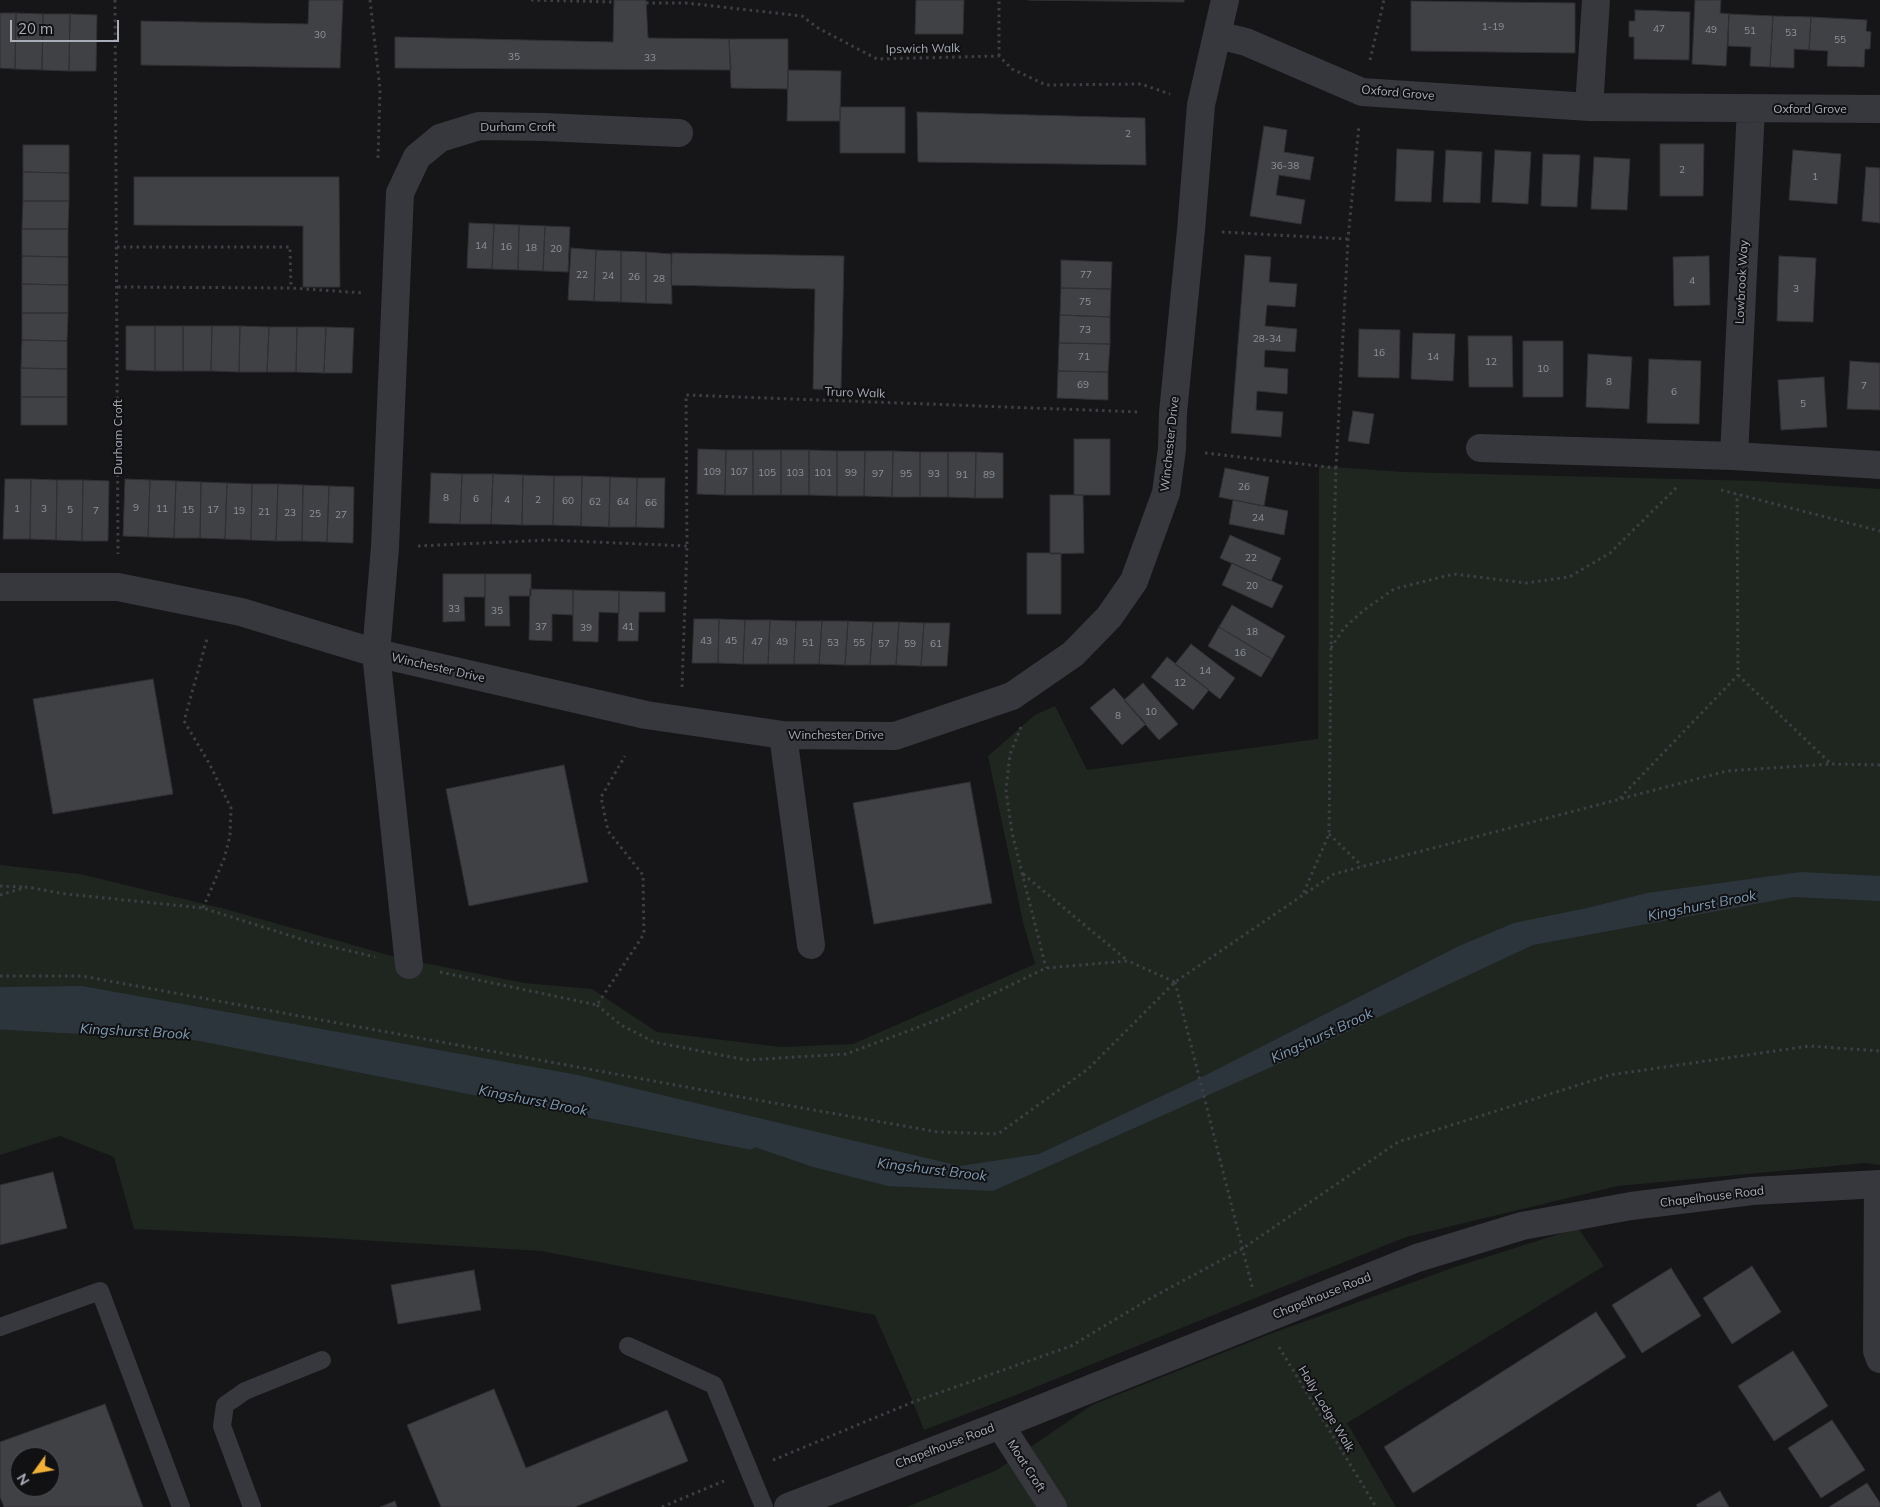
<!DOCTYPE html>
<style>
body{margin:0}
#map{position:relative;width:1880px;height:1507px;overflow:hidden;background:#161618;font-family:Mulish,sans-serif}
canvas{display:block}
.north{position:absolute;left:10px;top:1447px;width:50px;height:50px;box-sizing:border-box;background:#111113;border:1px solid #4d4f55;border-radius:50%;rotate:238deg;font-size:14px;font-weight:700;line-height:20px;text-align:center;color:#a8adb8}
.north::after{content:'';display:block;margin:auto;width:18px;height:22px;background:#f2b134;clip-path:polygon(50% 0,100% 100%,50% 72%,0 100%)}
.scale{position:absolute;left:10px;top:20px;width:109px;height:22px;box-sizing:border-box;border:2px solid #a8adb8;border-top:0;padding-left:6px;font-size:15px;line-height:18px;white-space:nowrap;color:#a8adb8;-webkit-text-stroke:4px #111113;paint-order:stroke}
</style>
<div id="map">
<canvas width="1880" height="1507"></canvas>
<div class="north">N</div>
<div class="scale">20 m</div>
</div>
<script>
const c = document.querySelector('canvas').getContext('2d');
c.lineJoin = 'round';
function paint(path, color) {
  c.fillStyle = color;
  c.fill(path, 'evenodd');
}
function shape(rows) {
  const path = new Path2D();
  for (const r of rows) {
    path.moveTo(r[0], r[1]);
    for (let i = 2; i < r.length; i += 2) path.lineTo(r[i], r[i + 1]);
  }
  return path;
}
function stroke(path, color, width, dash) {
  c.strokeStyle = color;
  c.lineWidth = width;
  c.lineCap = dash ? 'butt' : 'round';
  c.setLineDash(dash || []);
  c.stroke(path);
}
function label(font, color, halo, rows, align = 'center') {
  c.font = font + ' Mulish,sans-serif';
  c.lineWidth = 4;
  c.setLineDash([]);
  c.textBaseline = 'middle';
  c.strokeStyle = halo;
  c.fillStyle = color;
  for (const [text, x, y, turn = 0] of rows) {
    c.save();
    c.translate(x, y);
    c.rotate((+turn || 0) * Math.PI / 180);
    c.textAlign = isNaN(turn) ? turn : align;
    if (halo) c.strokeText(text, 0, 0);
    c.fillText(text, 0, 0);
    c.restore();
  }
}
paint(shape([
 [1319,466,1403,472,1757,481,1880,489,1880,1165,1865,1163,1618,1186,1406,1237,1016,1395,924,1430,913,1402,875,1315,541,1251,311,1237,134,1229,114,1157,60,1136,0,1155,0,865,80,874,225,909,399,958,524,983,592,989,657,1032,781,1047,853,1044,1035,964,1023,922,988,756,1035,715,1055,706,1087,770,1318,739],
 [1578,1228,1604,1266,1347,1423,1396,1507,907,1507,997,1470,1092,1405,1270,1334,1455,1267]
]), '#1e261f');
paint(shape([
 [1801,872,1880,876,1880,901,1793,897,1533,945,1278,1064,993,1191,888,1186,813,1167,740,1142,198,1035,0,1024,0,987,82,986,578,1075,960,1166,1039,1154,1200,1078,1459,946,1514,923,1587,908,1647,893]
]), '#2c353c');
stroke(shape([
 [0,1024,198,1035,750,1144]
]), '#2c353c', 11);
const building = shape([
 [309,0,343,0,340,68,141,65,141,21,308,24,309,0],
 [614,0,646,0,648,38,729,39,731,70,395,68,395,37,613,42,614,0],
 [916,0,964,0,963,34,915,34,916,0],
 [1029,0,1184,0,1184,2,1029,0],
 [1695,0,1721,0,1720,13,1729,14,1726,66,1692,64,1695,0],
 [1411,1,1575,3,1575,53,1411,51,1411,1],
 [1635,10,1690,12,1689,60,1634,59,1634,37,1629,37,1629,21,1635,21,1635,10],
 [0,13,16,13,15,69,0,68,0,13],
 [16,13,43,14,42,70,15,69,16,13],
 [43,14,70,14,69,71,42,70,43,14],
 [70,14,97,15,96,71,69,71,70,14],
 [1729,14,1773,16,1770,67,1750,66,1751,47,1728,46,1729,14],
 [1773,16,1811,17,1809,50,1794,49,1794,68,1770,67,1773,16],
 [1811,17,1867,20,1866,31,1871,32,1870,49,1865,49,1864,67,1827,66,1828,51,1809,50,1811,17],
 [729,39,788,39,788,89,731,88,729,39],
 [788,70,841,71,840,121,787,121,788,70],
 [840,107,905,107,905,153,840,153,840,107],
 [917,112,1145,118,1146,165,918,162,917,112],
 [1264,126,1287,130,1284,152,1314,157,1310,180,1279,175,1276,195,1305,200,1301,224,1250,216,1264,126],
 [1660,144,1704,144,1703,196,1660,196,1660,144],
 [23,145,69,145,69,173,23,172,23,145],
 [1397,149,1434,151,1431,202,1395,201,1397,149],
 [1446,150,1482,152,1480,203,1443,202,1446,150],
 [1495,150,1531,152,1528,204,1492,202,1495,150],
 [1793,150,1841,154,1837,204,1789,200,1793,150],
 [1543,154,1580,155,1577,207,1541,206,1543,154],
 [1594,157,1630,159,1627,210,1591,209,1594,157],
 [1866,167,1880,168,1880,223,1862,221,1866,167],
 [23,172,69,173,69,201,23,201,23,172],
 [134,177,339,177,340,287,303,287,303,226,134,225,134,177],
 [23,201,69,201,68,229,22,229,23,201],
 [469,223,494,224,492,269,467,268,469,223],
 [494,224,519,225,518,270,492,269,494,224],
 [519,225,545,226,543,271,518,270,519,225],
 [545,226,570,227,568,272,543,271,545,226],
 [22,229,68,229,68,257,22,256,22,229],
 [571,248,596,250,594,301,568,300,571,248],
 [596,250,621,251,621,302,594,301,596,250],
 [621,251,646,252,646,303,621,302,621,251],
 [646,252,671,254,672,304,646,303,646,252],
 [672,253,844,256,841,390,813,389,815,289,671,285,672,253],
 [1245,255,1271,257,1269,282,1297,284,1295,307,1267,305,1265,326,1297,329,1295,352,1265,350,1264,367,1288,369,1287,394,1257,391,1256,410,1283,412,1281,437,1231,433,1245,255],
 [22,256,68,257,68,285,22,284,22,256],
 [1709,256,1710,305,1674,306,1673,257,1709,256],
 [1779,256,1816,258,1813,322,1777,321,1779,256],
 [1061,260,1112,262,1111,289,1061,288,1061,260],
 [22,284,68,285,68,313,22,313,22,284],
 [1061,288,1111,289,1110,317,1060,315,1061,288],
 [22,313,68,313,67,341,22,340,22,313],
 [1060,315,1110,317,1110,344,1059,343,1060,315],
 [126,326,155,326,155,371,126,370,126,326],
 [155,326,183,326,183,371,155,371,155,326],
 [183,326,212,326,211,371,183,371,183,326],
 [212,326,240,326,239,372,211,371,212,326],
 [240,326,269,327,267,372,239,372,240,326],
 [269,327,297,327,296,372,267,372,269,327],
 [297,327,326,327,324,373,296,372,297,327],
 [326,327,354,328,352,373,324,373,326,327],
 [1359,329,1400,330,1399,378,1358,377,1359,329],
 [1413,333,1455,334,1453,381,1411,379,1413,333],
 [1468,336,1512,336,1513,387,1469,387,1468,336],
 [22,340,67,341,67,369,21,368,22,340],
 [1523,341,1563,341,1563,397,1523,397,1523,341],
 [1059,343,1110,344,1108,372,1058,371,1059,343],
 [1588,354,1632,357,1629,409,1586,407,1588,354],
 [1649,359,1701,361,1699,424,1647,423,1649,359],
 [1850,361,1880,363,1880,410,1847,409,1850,361],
 [21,368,67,369,67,397,21,397,21,368],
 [1058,371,1108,372,1108,400,1057,398,1058,371],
 [1824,377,1827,427,1781,430,1778,380,1824,377],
 [21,397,67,397,67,425,21,425,21,397],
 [1353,411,1374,414,1369,444,1348,441,1353,411],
 [1074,439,1110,439,1110,495,1074,495,1074,439],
 [698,449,726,450,725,495,697,494,698,449],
 [726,450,753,450,753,495,725,495,726,450],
 [753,450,781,450,781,495,753,495,753,450],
 [781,450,809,450,809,495,781,495,781,450],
 [809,450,837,451,837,496,809,495,809,450],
 [837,451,865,451,864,496,837,496,837,451],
 [865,451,893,451,892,497,864,496,865,451],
 [893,451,920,452,920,497,892,497,893,451],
 [920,452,948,452,948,497,920,497,920,452],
 [948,452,976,452,975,498,948,497,948,452],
 [976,452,1003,453,1003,498,975,498,976,452],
 [1225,468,1269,477,1264,506,1219,497,1225,468],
 [431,473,462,474,460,524,429,523,431,473],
 [462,474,493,474,491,524,460,524,462,474],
 [493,474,523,475,522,525,491,524,493,474],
 [523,475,554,476,553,525,522,525,523,475],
 [554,476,582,476,581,526,553,525,554,476],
 [582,476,610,477,609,527,581,526,582,476],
 [610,477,637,478,636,527,609,527,610,477],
 [637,478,665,478,664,528,636,527,637,478],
 [5,479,31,479,30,539,3,539,5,479],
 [31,479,57,480,56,540,30,539,31,479],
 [125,479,150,480,148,537,123,536,125,479],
 [57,480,83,480,82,541,56,540,57,480],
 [83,480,109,481,108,541,82,541,83,480],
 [150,480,176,481,174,538,148,537,150,480],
 [176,481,201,482,200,538,174,538,176,481],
 [201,482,227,483,225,539,200,538,201,482],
 [227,483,252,484,251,540,225,539,227,483],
 [252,484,278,484,276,541,251,540,252,484],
 [278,484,303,485,302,541,276,541,278,484],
 [303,485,329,486,327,542,302,541,303,485],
 [329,486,354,487,353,543,327,542,329,486],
 [1050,495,1083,495,1084,553,1050,554,1050,495],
 [1233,500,1288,511,1284,535,1229,524,1233,500],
 [1230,535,1281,558,1271,581,1220,558,1230,535],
 [1027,553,1061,553,1061,614,1027,614,1027,553],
 [1232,563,1283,586,1272,608,1222,585,1232,563],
 [443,574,485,574,485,597,464,597,465,621,443,622,443,574],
 [485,574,531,574,531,596,509,596,510,626,485,626,485,574],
 [530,589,573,590,573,615,552,614,552,641,529,640,530,589],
 [573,590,619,591,619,613,599,612,598,642,573,641,573,590],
 [619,591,665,592,665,612,639,612,638,641,618,641,619,591],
 [1232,605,1285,636,1272,659,1219,627,1232,605],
 [694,619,719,619,718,663,692,663,694,619],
 [719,619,745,620,743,664,718,663,719,619],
 [745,620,770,620,768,664,743,664,745,620],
 [770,620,796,621,794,664,768,664,770,620],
 [796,621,822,621,819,664,794,664,796,621],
 [822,621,848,621,845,665,819,664,822,621],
 [848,621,873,622,870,665,845,665,848,621],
 [873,622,899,622,896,665,870,665,873,622],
 [899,622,924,623,921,666,896,665,899,622],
 [924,623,950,623,947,666,921,666,924,623],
 [1219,627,1272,659,1261,677,1208,646,1219,627],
 [1191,644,1235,678,1220,699,1175,664,1191,644],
 [1167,657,1209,690,1193,710,1151,677,1167,657],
 [153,679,173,794,53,814,33,699,153,679],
 [1143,683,1178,724,1159,740,1124,700,1143,683],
 [1114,688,1146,724,1122,745,1090,708,1114,688],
 [564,765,588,882,469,906,446,789,564,765],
 [970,782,992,903,874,924,853,803,970,782],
 [53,1172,67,1228,0,1245,0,1185,53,1172],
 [1752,1266,1781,1312,1732,1344,1703,1298,1752,1266],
 [1671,1268,1701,1316,1642,1353,1612,1305,1671,1268],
 [474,1270,481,1310,398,1324,391,1285,474,1270],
 [1596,1312,1626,1357,1413,1493,1384,1447,1596,1312],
 [1793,1351,1828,1406,1774,1441,1738,1386,1793,1351],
 [494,1389,526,1468,667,1410,688,1461,575,1507,441,1507,407,1425,494,1389],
 [105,1404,143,1507,4,1507,0,1497,0,1442,105,1404],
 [20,1457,50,1457,50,1487,20,1487,20,1457],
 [1832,1420,1865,1470,1821,1498,1788,1448,1832,1420],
 [1867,1483,1880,1503,1880,1507,1829,1507,1867,1483],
 [1720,1491,1729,1507,1698,1507,1696,1505,1720,1491],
 [395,1501,397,1507,380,1507,395,1501]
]);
paint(building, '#404145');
stroke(building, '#303034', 1);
stroke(shape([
 [115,0,118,554],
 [370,0,380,89,378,159],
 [531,0,614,2],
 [646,3,686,3,802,16,818,28,877,59,999,56,1012,69,1046,85,1141,84,1170,94],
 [999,56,999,0],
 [1370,60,1384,0],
 [1222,232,1348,239],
 [117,247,290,247,291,288],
 [118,287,291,288,364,293],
 [1205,453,1336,468,1331,648,1329,834,1303,894],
 [1336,468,1348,239,1359,125],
 [1721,490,1880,531],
 [418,546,549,540,687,546],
 [1331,648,1344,628,1364,610,1394,589,1454,574,1526,583,1569,577,1610,553,1677,487],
 [1738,675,1831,764],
 [682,687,687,546,686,395,1140,412],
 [1021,727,1010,754,1006,790,1012,833,1046,968],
 [1620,798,1738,675,1737,494],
 [1329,834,1362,866],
 [1023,874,1128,961],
 [0,886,24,887],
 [0,895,27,887,66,894,203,908,307,941,375,957],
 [203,908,224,859,230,836,231,808,209,763,184,721,207,639],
 [440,972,597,1005,644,934,643,875,608,831,601,797,625,756],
 [0,976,82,976,746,1098,938,1132,998,1134,1088,1069,1175,982,1334,874,1727,771,1831,764,1880,765],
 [1175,982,1253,1290],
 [597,1005,621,1025,654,1042,746,1060,846,1054,943,1018,1046,968,1128,961,1175,982],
 [1279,1347,1376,1507],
 [773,1460,913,1402,1071,1346,1151,1298,1242,1249,1398,1142,1610,1075,1809,1046,1880,1051],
 [662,1507,724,1481]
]), '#3d3f44', 3, [2.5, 4]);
stroke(shape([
 [0,1327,100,1291,181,1507],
 [628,1346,714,1385,764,1507],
 [252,1507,222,1426,225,1405,245,1391,322,1360]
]), '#37383d', 18);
stroke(shape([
 [1218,35,1246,42,1362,92,1589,107,1880,109],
 [1589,107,1596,0],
 [1480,448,1734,456,1880,465],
 [1734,456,1751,108],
 [0,587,118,587,241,612,376,653,646,715,783,735,895,736,1012,696,1073,654,1109,617,1134,581,1166,493,1172,449,1173,413,1191,230,1201,105,1225,0],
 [783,735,811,945],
 [409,965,376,653,385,547,400,193,417,157,440,138,479,126,544,127,679,133],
 [1878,1184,1877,1351,1880,1359],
 [1000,1425,1053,1507]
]), '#37383d', 28);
stroke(shape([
 [788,1507,1000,1425,1417,1258,1522,1226,1631,1206,1752,1191,1880,1184]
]), '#37383d', 28);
label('10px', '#8e929b', null, [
 ["1-19",1493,27],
 ["47",1659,29],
 ["49",1711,30],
 ["51",1750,31],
 ["53",1791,33],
 ["30",320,35],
 ["55",1840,40],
 ["35",514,57],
 ["33",650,58],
 ["2",1128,134],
 ["36-38",1285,166],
 ["2",1682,170],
 ["1",1815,177],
 ["14",481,246],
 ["16",506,247],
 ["18",531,248],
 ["20",556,249],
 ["22",582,275],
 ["77",1086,275],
 ["24",608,276],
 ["26",634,277],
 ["28",659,279],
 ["4",1692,281],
 ["3",1796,289],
 ["75",1085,302],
 ["73",1085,330],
 ["28-34",1267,339],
 ["16",1379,353],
 ["71",1084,357],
 ["14",1433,357],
 ["12",1491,362],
 ["10",1543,369],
 ["8",1609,382],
 ["69",1083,385],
 ["7",1864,386],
 ["6",1674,392],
 ["5",1803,404],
 ["109",712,472],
 ["107",739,472],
 ["105",767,473],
 ["103",795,473],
 ["101",823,473],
 ["99",851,473],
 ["97",878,474],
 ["95",906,474],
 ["93",934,474],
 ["91",962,475],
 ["89",989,475],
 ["26",1244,487],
 ["8",446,498],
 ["6",476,499],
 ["4",507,500],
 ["2",538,500],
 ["60",568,501],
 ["62",595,502],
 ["64",623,502],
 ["66",651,503],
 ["9",136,508],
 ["1",17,509],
 ["3",44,509],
 ["11",162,509],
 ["5",70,510],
 ["15",188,510],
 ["17",213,510],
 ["7",96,511],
 ["19",239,511],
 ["21",264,512],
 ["23",290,513],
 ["25",315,514],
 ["27",341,515],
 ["24",1258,518],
 ["22",1251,558],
 ["20",1252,586],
 ["33",454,609],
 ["35",497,611],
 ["37",541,627],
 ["41",628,627],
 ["39",586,628],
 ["18",1252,632],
 ["43",706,641],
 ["45",731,641],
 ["47",757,642],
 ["49",782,642],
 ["51",808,643],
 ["53",833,643],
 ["55",859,643],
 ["57",884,644],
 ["59",910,644],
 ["61",936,644],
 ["16",1240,653],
 ["14",1205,671],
 ["12",1180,683],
 ["10",1151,712],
 ["8",1118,716]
]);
label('12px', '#a8adb8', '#111113', [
 ["Ipswich Walk",923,49,-1],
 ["Oxford Grove",1398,93,5],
 ["Oxford Grove",1810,109],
 ["Durham Croft",518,127],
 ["Lowbrook Way",1742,282,-87],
 ["Truro Walk",855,393,2],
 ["Durham Croft",118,437,-90],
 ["Winchester Drive",1170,444,-84],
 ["Winchester Drive",438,668,13],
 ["Winchester Drive",836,735],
 ["Chapelhouse Road",1712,1197,-7],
 ["Chapelhouse Road",1322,1296,-22],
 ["Holly Lodge Walk",1326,1409,59],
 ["Chapelhouse Road",945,1446,-21],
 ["Moat Croft",1026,1466,57]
]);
label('italic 14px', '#7f9bb3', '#111113', [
 ["Kingshurst Brook",1702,906,-11],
 ["Kingshurst Brook",135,1032,3],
 ["Kingshurst Brook",1322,1036,-25],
 ["Kingshurst Brook",533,1101,11],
 ["Kingshurst Brook",932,1170,7]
]);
</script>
